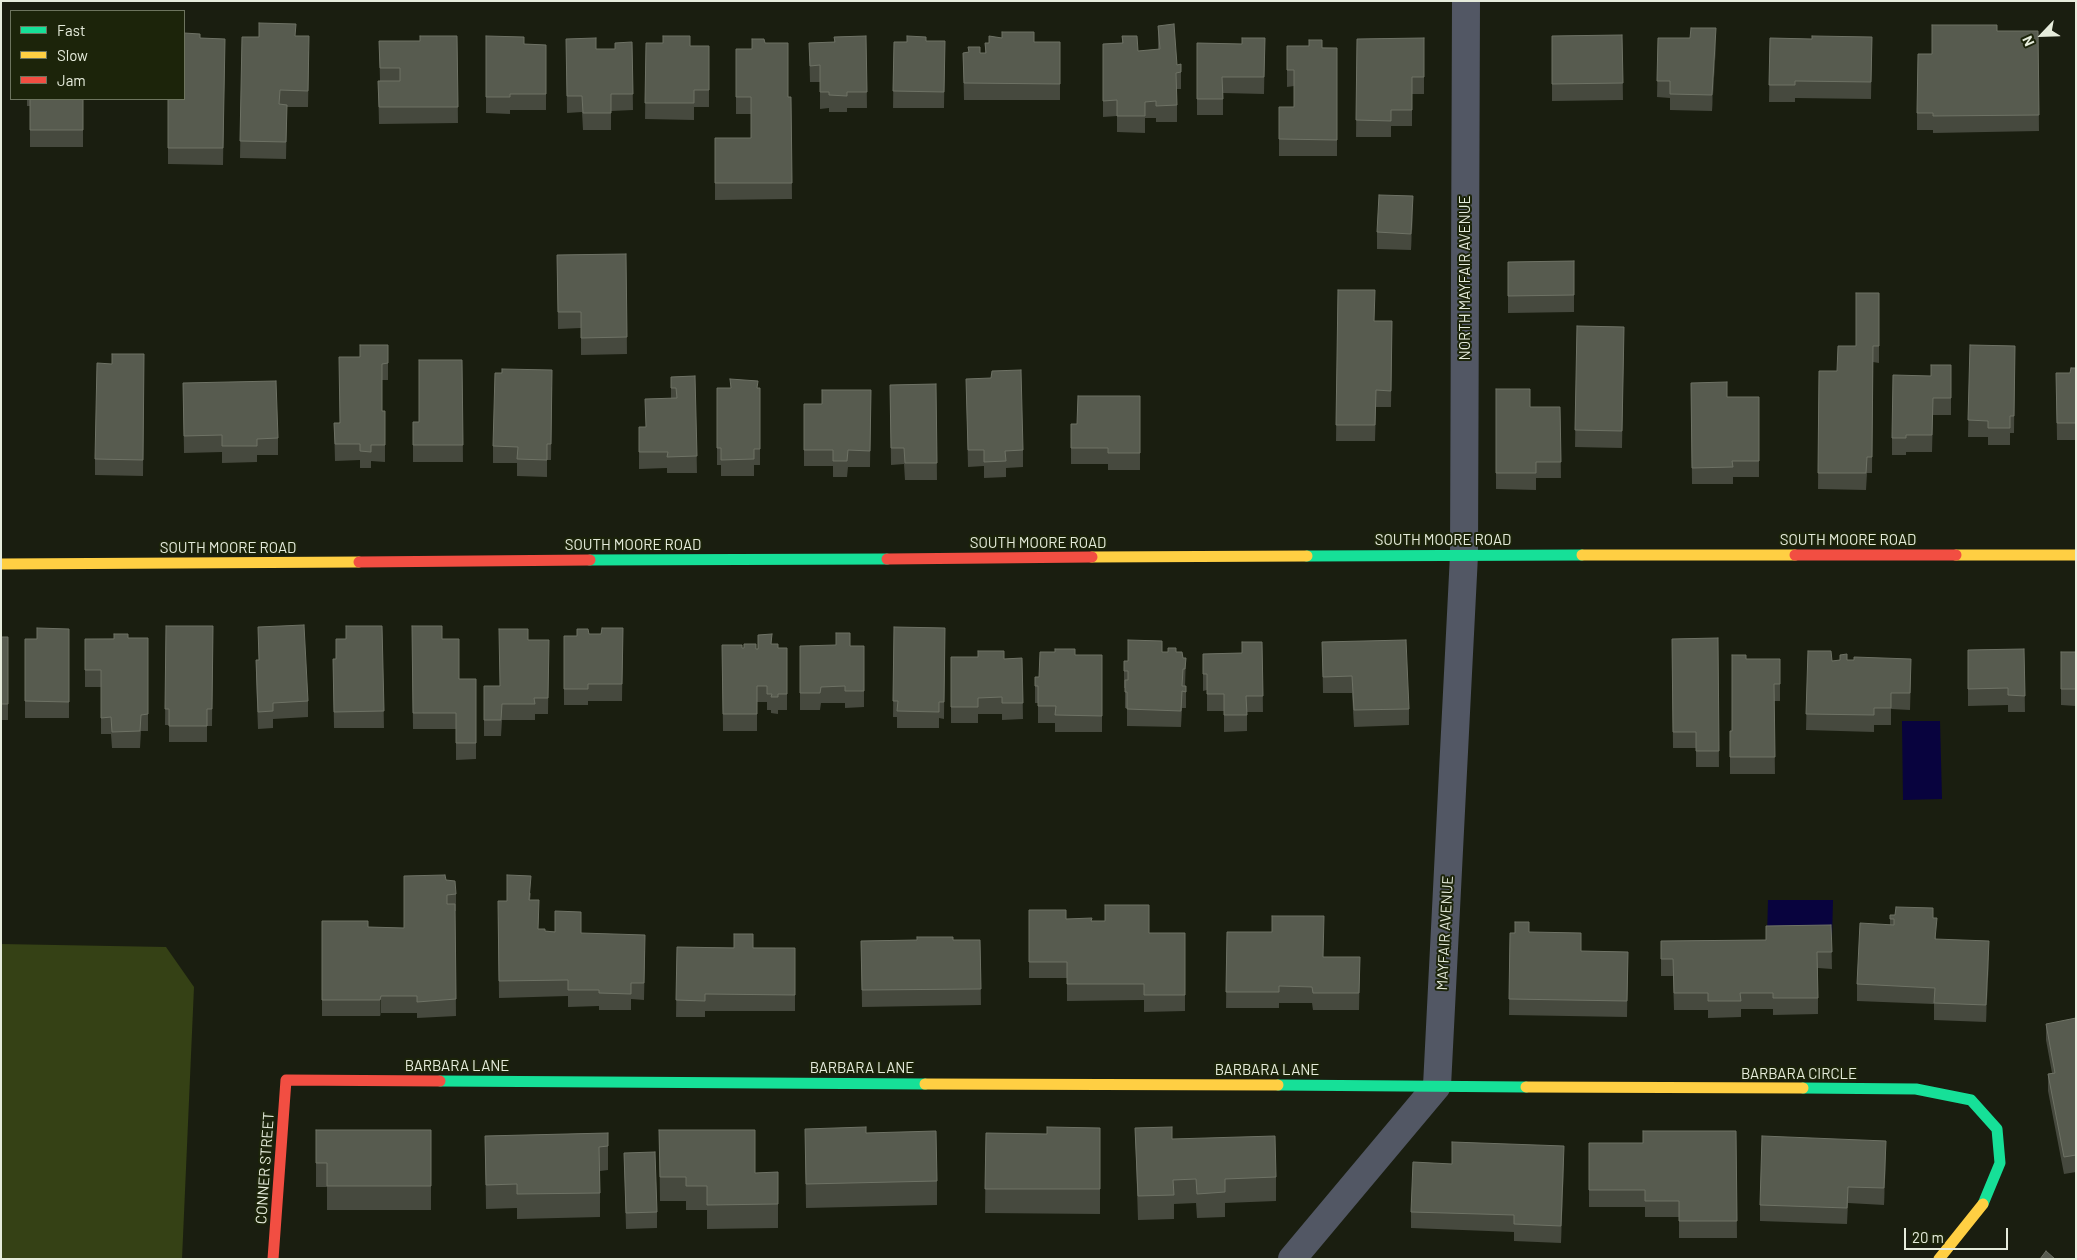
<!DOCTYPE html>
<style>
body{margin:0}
#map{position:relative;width:2077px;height:1260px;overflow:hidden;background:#1a1e10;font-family:Barlow,sans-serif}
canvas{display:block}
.frame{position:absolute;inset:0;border:2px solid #e6ecdc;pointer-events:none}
.legend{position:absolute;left:10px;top:10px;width:175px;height:90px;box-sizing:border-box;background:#1c240a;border:1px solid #6d745e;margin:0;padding:6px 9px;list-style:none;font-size:15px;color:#e6ecdc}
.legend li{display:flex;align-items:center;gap:10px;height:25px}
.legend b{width:25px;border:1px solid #6d745e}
.north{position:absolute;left:2017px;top:10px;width:50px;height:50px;-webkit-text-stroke:4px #1c240a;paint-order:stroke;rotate:246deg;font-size:14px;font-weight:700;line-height:20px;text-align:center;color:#e6ecdc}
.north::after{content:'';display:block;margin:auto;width:18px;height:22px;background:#e6ecdc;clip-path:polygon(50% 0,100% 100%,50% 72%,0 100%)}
.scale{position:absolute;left:1904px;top:1228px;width:104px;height:22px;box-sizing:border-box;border:2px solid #e6ecdc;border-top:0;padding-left:6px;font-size:15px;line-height:18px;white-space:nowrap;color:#e6ecdc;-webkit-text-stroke:4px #1c240a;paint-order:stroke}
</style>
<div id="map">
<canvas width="2077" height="1260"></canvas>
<div class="frame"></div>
<ul class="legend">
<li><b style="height:6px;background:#16e098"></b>Fast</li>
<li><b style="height:6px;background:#ffcf43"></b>Slow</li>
<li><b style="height:6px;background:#f24e42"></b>Jam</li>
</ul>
<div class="north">N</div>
<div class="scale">20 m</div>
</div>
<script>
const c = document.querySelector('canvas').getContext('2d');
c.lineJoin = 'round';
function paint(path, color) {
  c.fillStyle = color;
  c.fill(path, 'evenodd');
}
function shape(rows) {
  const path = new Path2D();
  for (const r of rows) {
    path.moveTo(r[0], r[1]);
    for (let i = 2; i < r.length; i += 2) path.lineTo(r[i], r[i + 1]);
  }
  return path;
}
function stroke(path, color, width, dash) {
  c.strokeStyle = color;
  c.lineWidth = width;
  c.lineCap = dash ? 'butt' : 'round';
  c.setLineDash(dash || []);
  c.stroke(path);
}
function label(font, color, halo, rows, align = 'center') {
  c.font = font + ' Barlow,sans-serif';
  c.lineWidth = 4;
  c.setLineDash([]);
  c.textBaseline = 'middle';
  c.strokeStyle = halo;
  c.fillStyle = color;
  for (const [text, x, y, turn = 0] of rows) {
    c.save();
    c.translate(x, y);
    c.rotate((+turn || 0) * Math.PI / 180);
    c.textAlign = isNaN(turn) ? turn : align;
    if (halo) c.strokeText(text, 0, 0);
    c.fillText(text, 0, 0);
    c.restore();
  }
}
paint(shape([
 [1,944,166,947,194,987,182,1259,1,1258]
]), '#354115');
paint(shape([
 [1902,721,1940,721,1942,799,1903,800],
 [1768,900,1833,900,1832,937,1767,938]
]), '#08033e');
stroke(shape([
 [1292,1259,1437,1086,1464,555,1466,1]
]), '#525764', 28);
stroke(shape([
 [1307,556,1582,555],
 [590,560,887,559],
 [440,1081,925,1084],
 [1278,1085,1526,1087],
 [1803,1088,1916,1089,1971,1100,1997,1129,2000,1163,1983,1204]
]), '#16e098', 11);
stroke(shape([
 [1582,555,1795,555],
 [1956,555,2076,555],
 [1092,557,1307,556],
 [1,564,359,562],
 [925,1084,1278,1085],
 [1526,1087,1803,1088],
 [1939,1259,1983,1204]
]), '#ffcf43', 11);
stroke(shape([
 [1795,555,1956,555],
 [887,559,1092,557],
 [359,562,590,560],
 [273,1259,286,1080,440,1081]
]), '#f24e42', 11);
paint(shape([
 [1158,26,1177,65,1181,72,1181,89,1177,89,1177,122,1156,122,1156,118,1145,118,1145,133,1117,132,1117,116,1103,117,1103,44,1122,43,1122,36,1138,51,1158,49],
 [1997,31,2038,31,2039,131,1933,133,1933,130,1917,130,1917,113,1932,54],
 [1622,35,1623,100,1552,101,1552,36],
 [296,36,309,52,308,107,287,107,286,159,240,158,242,37,259,37],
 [457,36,458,123,379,124,378,81,380,81,379,41,420,41],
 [486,36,524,44,546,45,546,110,510,110,510,114,486,113],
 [866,36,867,108,847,108,847,112,829,112,829,108,820,109,820,82,810,82,809,43,834,42,834,37],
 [1872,37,1871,99,1795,98,1795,102,1769,102,1770,38,1812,39],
 [200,38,225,39,223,165,168,164,168,99,184,99],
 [1265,38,1264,94,1223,93,1223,115,1197,115,1197,43,1242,44],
 [1424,38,1424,94,1412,94,1412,126,1391,126,1391,137,1356,137,1357,39],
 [1658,38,1716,45,1712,111,1670,110,1670,98,1657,97],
 [566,39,596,49,615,49,632,42,633,110,611,111,611,130,583,130,582,112,567,113],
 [945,41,944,108,893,108,894,42],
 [1034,42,1060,42,1060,100,964,100,963,53,985,53,985,43],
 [646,43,690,46,709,46,709,107,694,107,694,120,645,119],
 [765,43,788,97,791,97,792,199,715,200,715,138,751,138,751,114,736,114,736,49,752,49],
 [1287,46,1337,48,1337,156,1279,156,1279,107,1294,107,1294,86,1287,87],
 [27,99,83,99,83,147,30,147,30,106,27,106],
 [1413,213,1411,250,1377,249,1377,232],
 [626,254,627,354,581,355,581,328,558,329,557,255],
 [1574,261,1574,312,1508,313,1508,262],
 [1338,290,1374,321,1392,321,1391,407,1376,407,1375,441,1336,441],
 [1879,293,1879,363,1873,362,1872,473,1867,473,1866,490,1818,489,1819,371,1837,371,1856,346],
 [1577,326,1624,327,1622,448,1575,447],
 [388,345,388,380,382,380,382,411,385,411,385,462,371,461,371,468,360,468,360,460,335,461,334,423,339,423],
 [1970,345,2015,346,2014,433,2010,433,2010,445,1988,445,1988,437,1968,437],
 [144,354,143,476,95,475,95,459],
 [462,360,463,462,413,462,413,422,419,422],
 [1951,365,1951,415,1933,415,1932,452,1906,452,1906,455,1892,455,1892,438,1931,376],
 [2076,368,2076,440,2057,440,2056,373,2070,373],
 [502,369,552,387,551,460,547,460,547,477,517,476,517,463,493,463,493,446],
 [695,376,697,473,667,473,667,468,639,469,639,427,646,427,671,398,671,377],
 [966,379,1023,450,1023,467,1006,468,1006,477,984,478,984,466,968,467],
 [183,383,278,438,278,455,257,455,257,462,222,463,222,452,184,453],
 [1691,383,1727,397,1759,397,1759,477,1733,477,1733,484,1692,484],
 [936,384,937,480,905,480,904,464,891,465,890,385],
 [717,388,760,388,760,465,754,465,754,476,721,476,721,465,717,465],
 [1496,389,1530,407,1560,407,1561,478,1536,478,1536,490,1496,489],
 [871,390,870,467,848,467,847,477,833,477,833,466,804,466,804,404,822,404],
 [1140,396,1140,470,1108,470,1108,464,1071,464,1071,424,1077,424],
 [166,626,213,626,212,726,207,726,207,742,169,742,169,725,165,725],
 [382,626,384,728,334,728,333,659,336,659],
 [412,626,442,639,459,679,476,679,476,759,456,760,456,729,413,729],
 [258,627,308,701,308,717,273,719,273,728,258,729,256,677,256,660,259,660],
 [894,627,945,628,944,719,939,718,939,728,897,728,897,717,893,717],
 [623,628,622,701,588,701,588,705,564,705,564,636,577,636,589,634,601,634],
 [69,629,69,718,25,718,25,639,37,639],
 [1,637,8,637,8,720,1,720],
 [148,638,148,731,141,731,140,748,112,748,111,734,101,734,101,687,85,687,85,639],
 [1718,638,1719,767,1696,767,1696,748,1673,748,1672,639],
 [528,640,549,640,548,714,535,714,535,720,502,720,501,736,484,736,484,686,500,686],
 [1262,642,1263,712,1247,712,1247,731,1224,732,1224,711,1207,711,1207,690,1203,691,1203,654,1242,653],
 [1322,642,1409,709,1409,725,1354,727,1352,693,1323,693],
 [772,644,778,648,787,648,787,710,778,710,778,714,771,713,771,710,767,710,767,702,757,702,757,731,723,731,722,645,742,648,756,649],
 [800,646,864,646,864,707,845,708,845,703,821,703,820,710,800,710],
 [2024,649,2025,712,2008,712,2008,705,1968,706,1968,650],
 [1808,651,1832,661,1840,660,1840,655,1847,660,1911,675,1910,710,1891,709,1891,725,1874,725,1874,732,1806,730],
 [1162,652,1176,652,1183,658,1186,658,1185,686,1183,686,1186,686,1186,708,1182,708,1181,727,1127,726,1127,708,1125,708,1125,688,1124,688,1124,661,1128,661],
 [2061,652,2076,652,2076,706,2061,705],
 [1102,655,1102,732,1055,732,1055,723,1038,723,1038,703,1035,703,1035,677,1039,677],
 [951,657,1004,659,1022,658,1023,719,1002,720,1002,714,978,714,978,723,951,723],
 [1746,659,1780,659,1780,701,1774,701,1775,774,1730,774,1730,731,1732,731],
 [446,880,456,894,456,911,455,911,456,1016,417,1018,417,1013,381,1013,380,1016,322,1016,322,921,368,927,404,928],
 [531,893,530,900,539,917,538,929,545,931,581,933,645,951,644,1000,631,999,631,1010,599,1010,599,1006,568,1007,568,996,499,998,498,918,507,901],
 [1105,905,1149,933,1185,933,1185,1011,1144,1012,1144,1000,1067,1001,1067,978,1029,978,1029,910,1066,919,1091,921,1105,921],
 [1933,918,1936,939,1989,958,1986,1022,1934,1020,1934,1004,1857,1001,1857,984,1890,925,1890,919],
 [1831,925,1832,969,1818,968,1818,1014,1773,1015,1773,1009,1741,1009,1741,1017,1708,1018,1708,1010,1674,1010,1673,976,1661,976,1661,941,1766,940],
 [1227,932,1324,957,1360,957,1359,1010,1313,1010,1312,1003,1279,1003,1279,1008,1226,1008],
 [1529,932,1581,951,1628,952,1627,1017,1509,1015,1510,933],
 [980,940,981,1005,862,1007,861,941],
 [677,947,795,948,795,1011,705,1011,705,1017,676,1017],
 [2076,1018,2076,1172,2064,1174,2048,1091,2048,1074,2052,1073,2046,1040,2046,1024],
 [1100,1128,1100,1214,985,1213,986,1133,1047,1134],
 [1135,1128,1172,1139,1276,1177,1276,1201,1225,1203,1225,1217,1197,1218,1196,1203,1174,1204,1174,1219,1138,1220],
 [805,1129,866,1133,937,1181,937,1205,806,1208],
 [316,1130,431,1130,431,1210,327,1210,327,1187,316,1187],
 [659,1130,755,1173,778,1172,778,1228,707,1229,707,1210,686,1210,686,1201,660,1201],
 [1736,1131,1737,1238,1679,1238,1679,1217,1645,1217,1645,1207,1589,1207,1589,1143,1643,1143],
 [608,1133,608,1170,600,1171,600,1217,517,1219,517,1208,486,1209,485,1136],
 [624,1153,657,1212,657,1228,626,1229],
 [1886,1157,1884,1205,1848,1203,1847,1224,1760,1221,1760,1205],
 [1564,1163,1561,1243,1514,1241,1514,1232,1411,1228,1411,1212]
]), '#46493e');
paint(shape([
 [1716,28,1716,45,1712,111,1712,95],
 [1413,196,1413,213,1411,250,1411,234],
 [1989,941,1989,958,1986,1022,1986,1005],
 [381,996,381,1013,380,1016,380,1000],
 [1886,1141,1886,1157,1884,1205,1884,1188],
 [1564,1146,1564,1163,1561,1243,1561,1226]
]), '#2d3124');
const building = shape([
 [259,23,296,24,295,36,309,36,308,91,280,90,279,104,287,105,286,142,240,141,242,37,259,37,259,23],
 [1174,24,1177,65,1181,64,1181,72,1176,73,1177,105,1156,106,1156,101,1145,102,1145,116,1117,116,1117,100,1103,101,1103,44,1123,43,1122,36,1137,36,1138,51,1160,49,1158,26,1174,24],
 [1932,25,1997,25,1997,31,2038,31,2039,115,1933,116,1933,113,1917,113,1918,54,1932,54,1932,25],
 [1691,28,1716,28,1712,95,1670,94,1670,81,1657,81,1658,38,1690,38,1691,28],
 [1002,32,1034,32,1034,42,1060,42,1060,84,964,83,963,53,969,52,968,47,980,47,980,53,986,53,985,43,989,43,989,36,1002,38,1002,32],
 [184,33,200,34,200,38,225,39,223,148,168,148,168,99,184,99,184,33],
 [1622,35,1623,83,1552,84,1552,36,1622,35],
 [420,36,457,36,458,107,379,107,378,81,400,81,400,68,380,68,379,41,420,41,420,36],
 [486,36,524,37,524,44,546,45,546,94,510,94,510,97,486,97,486,36],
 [663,36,690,36,690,46,709,46,709,90,694,90,694,103,645,103,646,43,663,43,663,36],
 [866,36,867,92,847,92,847,96,829,95,829,92,820,92,820,65,810,66,809,43,835,42,834,37,866,36],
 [907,36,926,37,926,41,945,41,944,92,893,91,894,42,907,42,907,36],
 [1812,36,1872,37,1871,82,1795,81,1795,85,1769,85,1770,38,1812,39,1812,36],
 [596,38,596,49,615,49,615,43,632,42,633,94,611,94,611,113,583,113,582,96,567,96,566,39,596,38],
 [1242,38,1265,38,1264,77,1222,77,1223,99,1197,99,1197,43,1242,44,1242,38],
 [1424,38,1424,77,1412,77,1412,110,1391,110,1391,121,1356,120,1357,39,1424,38],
 [752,39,764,39,765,43,788,43,788,97,791,97,792,183,715,183,715,138,751,138,751,97,736,97,736,49,752,49,752,39],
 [1309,40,1322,40,1322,48,1337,48,1337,140,1279,139,1279,107,1294,107,1294,70,1287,70,1287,46,1309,46,1309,40],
 [30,99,83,99,83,130,30,130,30,99],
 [1379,195,1413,196,1411,234,1377,232,1379,195],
 [626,254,627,337,581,338,581,312,558,312,557,255,626,254],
 [1574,261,1574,295,1508,296,1508,262,1574,261],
 [1338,290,1375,290,1374,321,1392,321,1391,391,1376,390,1375,425,1336,425,1338,290],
 [1856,293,1879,293,1879,346,1873,346,1872,457,1867,457,1866,473,1818,473,1819,371,1837,371,1838,346,1856,346,1856,293],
 [1577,326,1624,327,1622,431,1575,430,1577,326],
 [360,345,388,345,388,363,382,364,382,411,385,411,385,445,371,445,371,452,360,451,360,444,335,444,334,423,340,423,339,357,360,357,360,345],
 [1970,345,2015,346,2014,416,2010,416,2010,428,1988,428,1988,421,1968,420,1970,345],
 [112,354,144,354,143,460,95,459,97,363,112,364,112,354],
 [419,360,462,360,463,445,413,445,413,422,419,422,419,360],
 [1931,365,1951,365,1951,398,1933,398,1932,435,1906,435,1906,438,1892,438,1893,375,1931,376,1931,365],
 [2071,368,2076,368,2076,423,2057,423,2056,373,2070,373,2071,368],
 [502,369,552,370,551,444,547,444,547,460,517,459,518,447,493,446,495,373,502,373,502,369],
 [1021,370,1023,450,1005,451,1006,461,984,462,984,450,968,450,966,379,991,378,992,371,1021,370],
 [695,376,697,456,667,457,668,452,639,452,639,427,646,427,645,399,677,398,676,388,671,388,671,377,695,376],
 [730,379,758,381,757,388,760,388,760,449,754,449,754,459,721,460,721,448,717,448,717,388,731,388,730,379],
 [276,381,278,438,257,439,257,446,222,446,222,435,184,436,183,383,276,381],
 [1727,382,1727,397,1759,397,1759,461,1732,461,1733,467,1692,468,1691,383,1727,382],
 [936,384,937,463,905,463,904,448,891,448,890,385,936,384],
 [1496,389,1530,389,1530,407,1560,407,1561,462,1536,462,1536,473,1496,473,1496,389],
 [822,390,871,390,870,451,848,450,847,461,833,461,833,450,804,450,804,404,822,404,822,390],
 [1078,396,1140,396,1140,453,1108,453,1108,448,1071,448,1071,424,1077,424,1078,396],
 [304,625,308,701,273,703,273,711,258,712,256,660,259,660,258,627,304,625],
 [166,626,213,626,212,709,207,709,207,726,169,726,169,709,165,709,166,626],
 [346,626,382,626,384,711,334,712,333,659,336,659,336,639,346,639,346,626],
 [412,626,442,626,442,639,459,639,459,679,476,679,476,743,456,743,456,713,413,713,412,626],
 [894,627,945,628,944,702,939,702,939,712,897,711,898,701,893,701,894,627],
 [37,628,69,629,69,702,25,701,25,639,37,639,37,628],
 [602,628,623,628,622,684,588,684,588,689,564,689,564,636,577,636,577,629,588,629,589,634,601,634,602,628],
 [499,629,528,629,528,640,549,640,548,698,534,698,535,704,502,704,501,720,484,720,484,686,500,686,499,629],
 [836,633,850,633,850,646,864,646,864,691,845,691,845,686,821,687,820,693,800,693,800,646,836,645,836,633],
 [114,634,128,634,128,638,148,638,148,714,141,715,140,731,112,732,111,717,101,718,101,670,85,670,85,639,114,639,114,634],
 [772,634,771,644,778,644,778,648,787,648,787,694,778,694,778,697,771,697,772,694,767,694,767,686,757,686,757,714,723,714,722,645,742,645,742,648,744,648,744,644,756,644,756,649,758,649,758,635,772,634],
 [1,637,8,637,8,704,1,704,1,637],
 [1718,638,1719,751,1696,751,1696,732,1673,732,1672,639,1718,638],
 [1128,640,1162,641,1162,652,1168,652,1168,648,1176,648,1176,652,1182,652,1183,658,1186,658,1185,669,1183,669,1182,686,1186,686,1186,692,1182,691,1181,711,1127,709,1127,692,1125,692,1125,680,1128,680,1128,671,1124,671,1124,661,1128,661,1128,640],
 [1406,640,1409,709,1354,710,1352,676,1323,677,1322,642,1406,640],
 [1242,642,1262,642,1263,696,1246,696,1247,715,1224,715,1224,694,1207,694,1207,674,1203,674,1203,654,1242,653,1242,642],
 [1055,649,1075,649,1075,655,1102,655,1102,716,1055,715,1056,706,1038,706,1038,686,1035,686,1035,677,1039,677,1040,652,1055,652,1055,649],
 [2024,649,2025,696,2008,695,2008,688,1968,689,1968,650,2024,649],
 [978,651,1004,651,1004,659,1022,658,1023,703,1002,703,1002,697,978,698,978,707,951,707,951,657,978,657,978,651],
 [1808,651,1831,651,1832,661,1840,660,1840,655,1847,654,1847,660,1854,660,1854,657,1911,659,1910,693,1891,693,1891,708,1874,708,1874,715,1806,714,1808,651],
 [2061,652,2076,652,2076,689,2061,689,2061,652],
 [1732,655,1746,655,1746,659,1780,659,1780,684,1774,684,1775,757,1730,757,1730,731,1732,731,1732,655],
 [445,875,446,880,455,881,456,894,447,895,447,904,455,904,456,999,417,1002,417,996,381,996,380,1000,322,1000,322,921,368,921,368,927,404,928,404,876,445,875],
 [507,875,531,876,529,900,539,900,538,929,545,929,545,931,555,932,555,911,581,912,581,933,645,935,644,983,631,983,631,994,599,993,599,990,568,990,568,980,499,981,498,901,507,901,507,875],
 [1105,905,1149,905,1149,933,1185,933,1185,995,1144,995,1144,984,1067,984,1067,962,1029,962,1029,910,1066,910,1066,919,1092,918,1091,921,1105,921,1105,905],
 [1896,907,1933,908,1933,918,1937,918,1935,939,1989,941,1986,1005,1934,1003,1935,988,1857,984,1860,923,1894,925,1894,919,1890,919,1890,915,1895,915,1896,907],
 [1272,916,1324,916,1323,957,1360,957,1359,993,1313,993,1312,987,1279,986,1279,992,1226,992,1227,932,1272,932,1272,916],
 [1515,922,1529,922,1529,932,1581,933,1581,951,1628,952,1627,1001,1509,999,1510,933,1515,933,1515,922],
 [1831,925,1832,952,1817,952,1818,998,1773,998,1773,993,1740,993,1741,1001,1708,1001,1708,993,1674,993,1673,959,1661,959,1661,941,1766,940,1766,926,1831,925],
 [734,934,753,934,753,948,795,948,795,995,705,994,705,1001,676,1000,677,947,734,948,734,934],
 [917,937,953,937,953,940,980,940,981,989,862,990,861,941,917,940,917,937],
 [2076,1018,2076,1155,2064,1157,2048,1074,2055,1073,2046,1024,2076,1018],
 [866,1127,866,1133,936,1131,937,1181,806,1184,805,1129,866,1127],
 [1047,1127,1100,1128,1100,1189,985,1189,986,1133,1047,1134,1047,1127],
 [1172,1127,1172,1139,1275,1136,1276,1177,1225,1179,1225,1192,1197,1194,1196,1179,1173,1180,1174,1195,1138,1196,1135,1128,1172,1127],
 [316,1130,431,1130,431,1186,327,1186,327,1163,316,1163,316,1130],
 [659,1130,755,1130,755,1173,778,1172,778,1204,707,1205,707,1186,686,1186,686,1177,660,1177,659,1130],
 [1643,1131,1736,1131,1737,1221,1679,1221,1679,1201,1645,1201,1645,1190,1589,1190,1589,1143,1643,1143,1643,1131],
 [608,1133,608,1146,599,1147,600,1193,517,1194,517,1184,486,1185,485,1136,608,1133],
 [1762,1136,1886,1141,1884,1188,1848,1187,1847,1208,1760,1205,1762,1136],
 [1452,1142,1564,1146,1561,1226,1514,1224,1514,1215,1411,1212,1413,1162,1452,1164,1452,1142],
 [655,1152,657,1212,626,1213,624,1153,655,1152],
 [2046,1251,2055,1259,2040,1259,2046,1251]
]);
paint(building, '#575b4f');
stroke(building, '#6e7265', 1);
label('15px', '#e6ecdc', '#1c240a', [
 ["NORTH MAYFAIR AVENUE",1465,278,-90],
 ["SOUTH MOORE ROAD",1443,540],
 ["SOUTH MOORE ROAD",1848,540],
 ["SOUTH MOORE ROAD",1038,543],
 ["SOUTH MOORE ROAD",633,545],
 ["SOUTH MOORE ROAD",228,548],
 ["MAYFAIR AVENUE",1445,933,-87],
 ["BARBARA LANE",457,1066],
 ["BARBARA LANE",862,1068],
 ["BARBARA LANE",1267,1070],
 ["BARBARA CIRCLE",1799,1074],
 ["CONNER STREET",265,1168,-86]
]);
</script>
